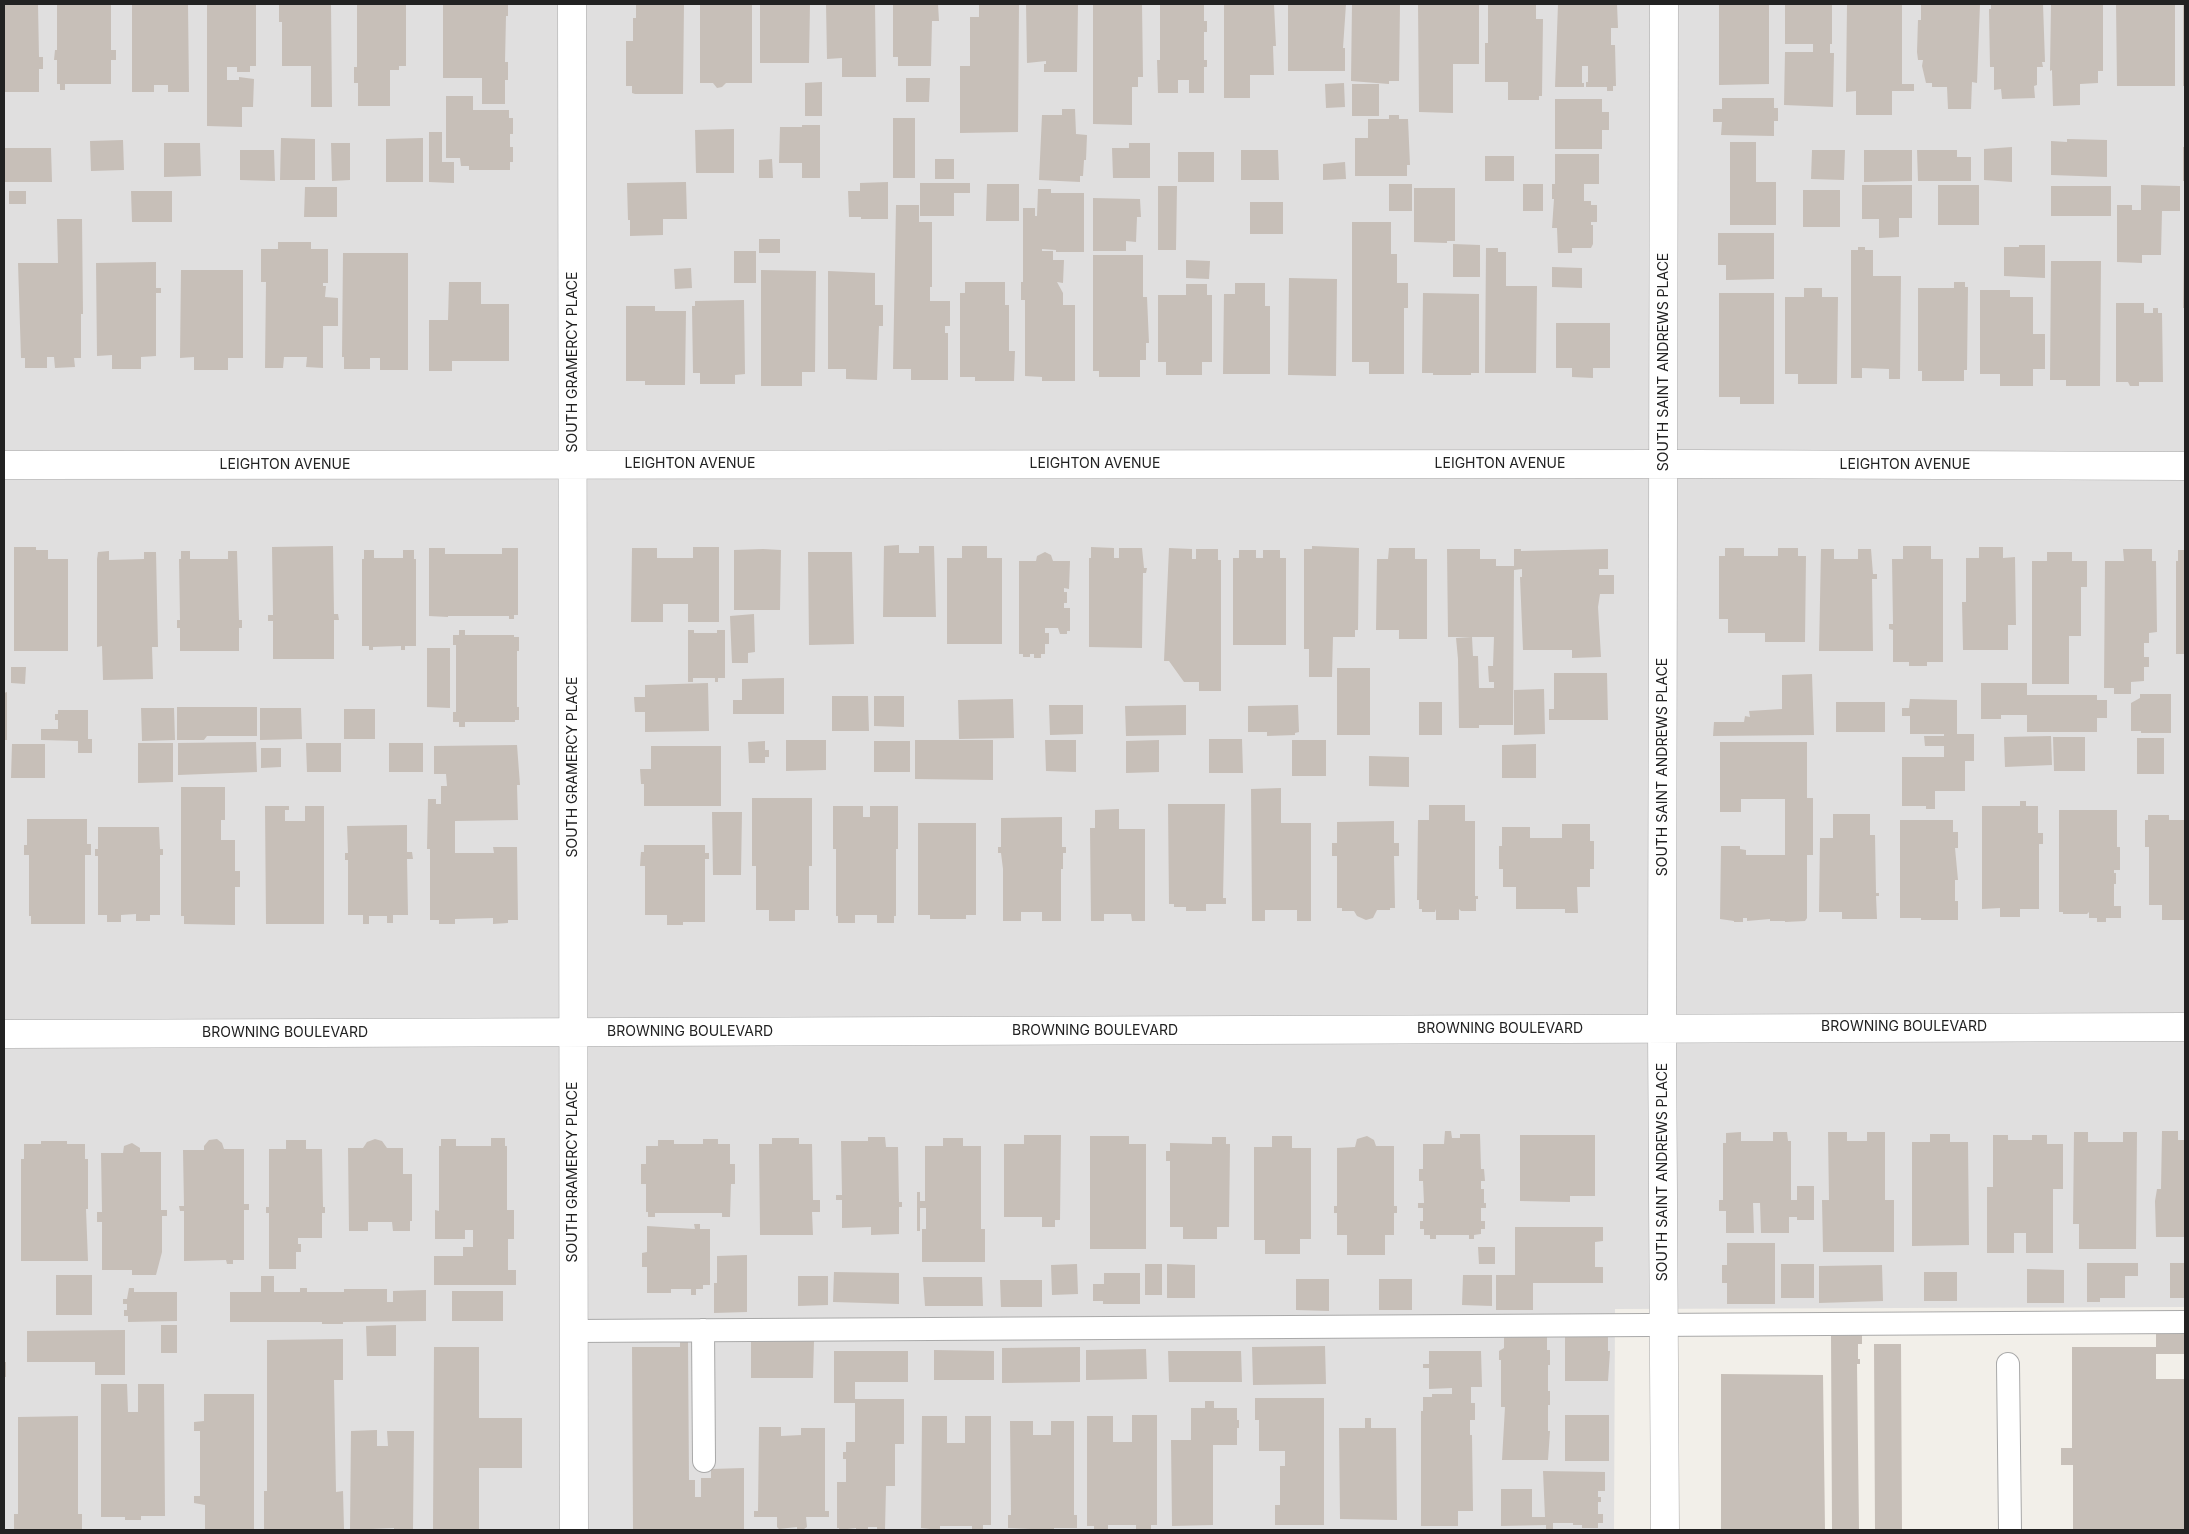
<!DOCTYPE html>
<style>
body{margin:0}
#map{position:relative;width:2189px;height:1534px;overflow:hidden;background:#f2efe9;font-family:Inter,sans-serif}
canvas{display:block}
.frame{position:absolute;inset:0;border:5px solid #222;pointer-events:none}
</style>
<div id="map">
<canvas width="2189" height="1534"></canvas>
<div class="frame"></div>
</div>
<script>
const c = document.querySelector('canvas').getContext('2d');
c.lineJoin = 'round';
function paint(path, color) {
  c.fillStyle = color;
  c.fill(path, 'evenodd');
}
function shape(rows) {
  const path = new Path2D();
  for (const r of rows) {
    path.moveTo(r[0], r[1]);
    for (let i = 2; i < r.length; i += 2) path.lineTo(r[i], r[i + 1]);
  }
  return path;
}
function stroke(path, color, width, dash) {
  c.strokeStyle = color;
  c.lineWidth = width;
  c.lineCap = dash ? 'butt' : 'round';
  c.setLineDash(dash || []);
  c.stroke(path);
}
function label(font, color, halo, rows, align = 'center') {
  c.font = font + ' Inter,sans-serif';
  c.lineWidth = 5;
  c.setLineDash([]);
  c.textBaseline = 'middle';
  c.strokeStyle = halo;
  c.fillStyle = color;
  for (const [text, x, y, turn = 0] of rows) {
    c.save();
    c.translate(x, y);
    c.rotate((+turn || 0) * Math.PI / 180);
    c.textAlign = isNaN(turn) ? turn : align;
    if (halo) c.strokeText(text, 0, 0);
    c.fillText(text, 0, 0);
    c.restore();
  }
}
paint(shape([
 [4,4,2185,4,2185,1307,1615,1309,1614,1530,4,1530]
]), '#e0dfdf');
paint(shape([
 [4,4,38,4,39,57,43,57,43,69,39,69,39,92,4,92],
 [57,4,111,4,111,50,116,50,116,60,111,60,111,84,65,84,65,90,60,90,60,84,57,84,57,60,54,60,55,50,57,50],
 [132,4,188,4,189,92,168,92,168,85,154,85,154,92,132,92],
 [207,4,256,4,256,66,250,66,250,72,237,72,237,67,227,67,227,80,239,80,239,77,254,79,253,107,242,107,242,127,207,126],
 [279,4,331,4,332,107,311,107,311,66,282,66,282,22,279,22],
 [357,4,406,4,406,66,399,66,399,70,390,70,390,106,358,106,358,83,354,83,354,67,357,67],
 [443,4,508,4,508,16,506,16,505,62,508,62,508,80,505,80,505,104,482,104,482,78,443,78],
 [636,4,684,4,683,94,635,94,632,93,632,86,626,86,626,41,633,41,633,18,636,18],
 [700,4,752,4,752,83,726,83,722,87,717,88,713,83,700,83],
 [760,4,810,4,809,63,760,63],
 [826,4,875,4,876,77,842,77,842,58,827,59],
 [893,4,938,4,939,21,932,21,931,66,898,66,898,57,893,57],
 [979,4,1019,4,1018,132,960,133,960,66,970,66,970,17,979,17],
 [1026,4,1078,4,1077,72,1044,72,1044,64,1046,64,1046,61,1027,63],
 [1093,4,1142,4,1143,77,1138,77,1138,87,1132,87,1132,125,1093,124],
 [1160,4,1204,4,1204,21,1207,21,1207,32,1204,32,1204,60,1207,60,1207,67,1204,67,1204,93,1189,93,1189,80,1178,80,1178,93,1158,93,1157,60,1160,60],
 [1224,4,1274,4,1276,46,1273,46,1274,75,1250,75,1250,98,1224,98],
 [1288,4,1346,4,1343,48,1345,48,1345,71,1288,71],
 [1352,4,1400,4,1399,81,1389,81,1389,84,1351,81],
 [1418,4,1479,4,1479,64,1453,64,1453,113,1419,112],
 [1488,4,1536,4,1536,19,1543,19,1542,96,1539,96,1539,100,1508,100,1508,82,1485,82,1485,43,1488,43],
 [1558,4,1617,4,1618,28,1611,28,1611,45,1615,45,1616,86,1613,86,1613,91,1607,91,1607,87,1586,87,1586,82,1588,82,1588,66,1582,66,1582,83,1584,83,1584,87,1555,87],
 [1719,4,1769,4,1769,84,1719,85],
 [1785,4,1832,4,1832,44,1830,44,1830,53,1834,53,1833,107,1784,105,1785,52,1813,52,1813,44,1785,44],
 [1847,4,1902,4,1902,84,1914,84,1914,91,1892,91,1892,115,1856,115,1856,91,1846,92],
 [1921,4,1980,4,1977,83,1972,82,1971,109,1948,109,1947,87,1932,87,1932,83,1926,83,1922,66,1923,60,1918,60,1917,52,1918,20,1921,20],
 [1991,4,2043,4,2045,62,2042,62,2043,67,2037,67,2037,85,2034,86,2035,98,2002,99,2001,89,1994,90,1994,67,1990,67,1989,9,1991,9],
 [2051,4,2103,4,2103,71,2098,71,2098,83,2080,84,2080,105,2053,106,2052,70,2050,71],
 [2116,4,2175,4,2175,86,2117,86],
 [2183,4,2185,4,2185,86,2183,86],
 [906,78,930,78,929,102,906,102],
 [822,82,822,116,805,116,805,83],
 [1344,83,1345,107,1326,108,1325,84],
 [1352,84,1379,84,1379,116,1352,116],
 [446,96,473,96,473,110,509,110,509,118,513,118,513,134,510,134,510,147,513,147,513,162,510,162,510,170,469,170,469,166,461,166,460,158,446,158],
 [1722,98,1774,98,1774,108,1778,108,1778,121,1774,121,1774,136,1721,135,1722,122,1713,122,1713,109,1722,109],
 [1555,99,1602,99,1602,112,1609,112,1609,130,1602,130,1602,149,1555,149],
 [1062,109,1075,109,1076,134,1087,135,1086,160,1084,160,1083,176,1080,176,1080,182,1039,180,1042,115,1062,115],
 [1389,115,1399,115,1399,119,1408,119,1410,165,1407,165,1407,176,1355,176,1355,138,1368,138,1368,119,1389,119],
 [893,118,915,118,915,178,893,178],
 [802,125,820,125,820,178,802,178,802,163,779,163,780,127,802,127],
 [734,129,734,173,696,173,695,130],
 [429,132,442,132,442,162,454,162,454,183,429,182],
 [281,138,315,139,315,180,280,180],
 [423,138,423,182,386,182,386,139],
 [2067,139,2107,140,2107,177,2051,175,2051,141,2067,142],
 [123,140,124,170,91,171,90,141],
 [1730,142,1756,142,1756,182,1776,182,1776,225,1730,225],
 [164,143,200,143,201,176,164,177],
 [331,143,350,143,350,180,332,181],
 [1129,143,1150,143,1150,178,1113,178,1112,148,1129,148],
 [2012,147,2012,182,1984,180,1984,149],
 [2183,147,2185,147,2185,181,2183,181],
 [4,148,51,148,52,182,4,182],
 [240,150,274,150,275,181,240,180],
 [1241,150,1278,150,1279,180,1241,180],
 [1812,150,1845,150,1844,180,1811,179],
 [1864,150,1912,150,1912,181,1864,182],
 [1917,150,1957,150,1957,157,1971,157,1971,181,1918,181],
 [1178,152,1214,152,1214,182,1178,182],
 [1555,154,1599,154,1599,184,1584,184,1584,201,1591,201,1591,205,1597,205,1597,222,1591,222,1591,225,1593,225,1593,244,1591,248,1572,248,1572,253,1558,253,1557,228,1552,228,1554,199,1552,199,1552,184,1555,184],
 [1485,156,1514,156,1514,181,1485,181],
 [772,159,773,178,759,178,759,160],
 [935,159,954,159,954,179,935,179],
 [1345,162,1346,179,1323,180,1323,164],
 [686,182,687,219,663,219,663,235,630,236,630,220,628,220,627,183],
 [888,182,888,219,861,219,861,217,849,217,848,191,860,191,860,183],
 [920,183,970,183,970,193,954,193,954,216,920,216],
 [987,184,1019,184,1019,221,986,221],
 [1389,184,1412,184,1412,211,1389,211],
 [1523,184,1543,184,1543,211,1523,211],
 [1862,185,1912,185,1912,218,1899,218,1899,237,1879,238,1879,219,1862,219],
 [1938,185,1979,185,1979,225,1938,225],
 [2141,185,2180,186,2180,211,2162,211,2161,255,2142,255,2142,263,2117,262,2117,205,2132,205,2132,210,2141,210],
 [1158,186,1177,186,1176,250,1158,250],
 [2051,186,2111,186,2111,216,2051,216],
 [305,187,337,187,337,217,304,217],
 [1414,188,1455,188,1455,241,1447,241,1447,243,1414,242],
 [1038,189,1051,189,1051,193,1084,193,1084,252,1056,252,1056,250,1042,249,1042,251,1053,251,1053,260,1064,260,1063,283,1057,282,1063,293,1063,305,1075,305,1075,381,1042,381,1042,377,1025,376,1025,300,1021,300,1021,282,1023,282,1023,208,1035,208,1035,216,1037,216],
 [1803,190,1840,190,1840,227,1803,227],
 [9,191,26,191,26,204,9,204],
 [131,191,172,191,172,222,132,222],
 [1093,198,1140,199,1141,217,1137,217,1136,242,1126,241,1126,251,1093,251],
 [1250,202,1283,202,1283,234,1250,234],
 [896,205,919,205,919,222,932,222,932,287,930,287,930,301,950,301,950,326,945,326,945,333,948,333,948,380,911,380,911,369,893,369],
 [57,219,82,219,83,314,81,314,81,358,74,358,75,367,55,368,54,357,47,357,47,368,25,368,25,358,21,358,18,263,58,263],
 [1352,222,1391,222,1391,254,1397,254,1397,283,1408,283,1408,308,1404,308,1404,374,1369,374,1369,362,1352,362],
 [1718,233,1774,233,1774,279,1726,280,1726,265,1718,265],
 [759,239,780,239,780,253,759,253],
 [278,242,311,242,311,249,328,249,328,283,323,283,323,286,326,286,325,297,338,298,338,326,323,326,323,368,306,367,307,357,284,357,283,368,265,368,266,282,261,282,261,249,278,249],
 [1453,244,1480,245,1480,277,1453,277],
 [2019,245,2045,245,2045,278,2004,276,2004,247,2019,247],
 [1858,247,1865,247,1865,250,1873,250,1873,276,1901,276,1900,379,1889,379,1889,369,1862,368,1862,378,1851,378,1851,250,1858,250],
 [2184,247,2185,247,2185,308,2183,308],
 [1486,248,1498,248,1498,252,1506,252,1506,286,1537,286,1536,373,1485,373],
 [734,251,756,251,756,283,734,283],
 [343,253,408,253,408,370,380,370,380,358,370,358,370,369,344,369,344,357,342,357],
 [1093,255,1143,255,1143,297,1147,297,1149,343,1146,343,1146,360,1140,360,1140,377,1099,377,1099,371,1093,371],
 [1186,260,1210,261,1209,279,1186,278],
 [2051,261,2101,261,2100,386,2066,386,2066,380,2050,380],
 [156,262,156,288,161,288,161,293,156,293,156,356,141,357,141,369,112,369,112,355,97,356,96,263],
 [1552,267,1582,268,1582,288,1552,287],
 [691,268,692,288,675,289,674,269],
 [181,270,243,270,243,358,228,358,228,370,194,370,194,357,180,358],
 [761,270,816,271,815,372,802,372,802,386,761,386],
 [828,271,875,273,875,305,883,305,883,326,879,326,877,380,846,379,846,369,828,369],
 [1289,278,1337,279,1336,376,1288,375],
 [449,282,481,282,481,304,509,304,509,361,452,361,452,371,429,371,429,320,448,320],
 [965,282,1005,282,1005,305,1009,305,1009,351,1015,351,1014,381,975,381,975,377,960,377,960,293,965,293],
 [1954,282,1965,282,1965,287,1968,287,1967,370,1964,370,1964,381,1922,381,1922,371,1918,371,1918,288,1954,288],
 [1235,283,1265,283,1265,306,1270,306,1270,374,1223,374,1224,294,1235,294],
 [1186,284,1207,284,1207,295,1212,295,1212,362,1202,362,1202,375,1166,375,1166,362,1158,362,1158,295,1186,295],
 [1804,288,1822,288,1822,297,1838,297,1837,384,1798,384,1798,374,1785,374,1785,297,1804,297],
 [1980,290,2010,290,2010,297,2033,297,2033,334,2045,334,2045,369,2033,369,2033,386,2000,386,2000,374,1980,374],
 [1423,293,1479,294,1479,373,1471,373,1471,375,1433,375,1433,373,1422,373],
 [1719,293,1774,293,1774,404,1740,404,1740,397,1719,397],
 [744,300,745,374,735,375,735,384,700,384,700,373,693,373,692,306,695,306,695,301],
 [2116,303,2144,303,2144,313,2153,313,2153,308,2158,308,2158,313,2162,313,2163,382,2139,382,2139,386,2130,386,2128,382,2116,382],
 [626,306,655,306,655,311,686,311,685,385,645,385,645,381,626,381],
 [1556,323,1610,323,1610,368,1593,368,1593,378,1572,377,1572,368,1556,368],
 [899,545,899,553,919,553,919,546,934,546,936,617,883,617,884,546],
 [333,546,334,614,338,614,339,620,334,620,334,659,273,659,273,621,268,621,268,615,273,615,272,547],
 [962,546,987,546,987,558,1002,558,1002,644,947,644,947,558,962,558],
 [1312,546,1359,548,1358,630,1355,630,1355,637,1333,637,1332,677,1309,677,1309,649,1304,649,1304,549,1312,549],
 [1903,546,1931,546,1931,559,1943,559,1943,662,1927,662,1927,666,1909,666,1909,662,1893,662,1893,630,1889,629,1889,624,1893,624,1892,559,1903,559],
 [14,547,36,547,36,550,48,550,48,559,68,559,68,651,14,651],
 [693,547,719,547,719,622,688,622,688,604,663,604,663,622,631,622,632,548,657,548,657,558,693,558],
 [1091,547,1114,548,1114,558,1119,558,1119,548,1142,548,1144,568,1147,568,1146,573,1143,573,1142,648,1089,647,1089,558,1091,558],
 [1979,547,2003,547,2003,558,2015,557,2016,625,2008,625,2008,650,1963,650,1962,602,1966,602,1966,558,1979,558],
 [429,548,445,548,445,554,502,554,502,548,518,548,518,615,514,615,514,619,509,619,509,616,448,616,448,617,429,616],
 [1169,548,1192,549,1192,559,1196,559,1196,549,1218,549,1218,560,1221,560,1221,691,1199,691,1199,682,1184,682,1169,661,1164,661],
 [1389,548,1415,548,1415,559,1427,559,1427,639,1399,639,1399,630,1376,630,1377,559,1388,559],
 [1725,548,1744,548,1744,556,1778,556,1778,548,1798,548,1798,556,1806,556,1805,642,1765,642,1765,633,1728,633,1728,619,1719,619,1719,556,1725,556],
 [763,549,781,550,780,610,734,610,734,550],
 [1447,549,1480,549,1480,559,1496,559,1496,566,1514,566,1514,549,1521,549,1521,551,1608,549,1608,569,1599,569,1599,575,1614,575,1614,594,1600,594,1598,607,1601,657,1572,658,1572,650,1523,650,1520,577,1522,577,1522,569,1514,570,1513,725,1479,725,1479,728,1459,728,1458,659,1456,638,1472,637,1473,656,1478,656,1479,688,1494,688,1494,682,1489,682,1488,666,1493,666,1494,637,1448,637],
 [1821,549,1834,549,1834,559,1858,559,1858,549,1871,549,1873,574,1877,574,1877,579,1872,579,1873,651,1819,651],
 [2123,549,2152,549,2152,561,2156,561,2157,632,2149,633,2149,643,2144,643,2144,657,2149,657,2149,667,2144,667,2144,681,2131,682,2131,694,2114,694,2114,688,2104,688,2105,561,2124,561],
 [364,550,374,550,374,558,403,558,403,550,414,550,414,559,416,559,416,646,405,646,405,650,401,650,401,646,373,647,373,650,369,650,369,646,362,646,362,559,364,559],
 [1239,550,1256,550,1256,558,1263,558,1263,550,1280,550,1280,558,1286,558,1286,645,1233,645,1233,558,1239,558],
 [2178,550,2185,550,2185,654,2176,654,2176,561,2178,561],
 [109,551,109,560,144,559,144,552,156,552,158,647,152,647,153,679,103,680,102,646,97,647,97,559,98,552],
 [181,551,190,551,190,559,228,559,228,551,237,551,239,620,242,620,242,628,239,628,239,651,180,651,180,628,177,628,177,620,180,620,179,559,181,559],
 [808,552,852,552,854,644,809,645],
 [1045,552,1051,555,1053,561,1070,561,1069,589,1064,588,1064,592,1067,592,1067,603,1064,603,1064,608,1070,608,1070,631,1067,631,1067,634,1060,634,1058,628,1045,628,1045,633,1049,633,1049,644,1045,644,1045,654,1041,654,1041,658,1034,658,1034,654,1030,654,1030,657,1023,657,1023,654,1019,654,1019,561,1036,561,1037,556],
 [2047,552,2072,552,2072,561,2087,561,2087,587,2081,587,2081,636,2069,636,2069,684,2032,684,2032,561,2047,561],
 [754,614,755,652,748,653,748,663,732,663,730,616],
 [459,630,465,630,465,635,514,635,514,637,519,637,519,651,517,651,517,707,519,707,519,720,515,720,515,722,465,722,465,727,459,727,459,722,453,722,453,712,456,712,456,645,453,645,453,635,459,635],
 [688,630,694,630,694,633,717,633,717,630,725,630,725,678,718,678,718,682,715,682,715,678,693,678,693,682,688,682],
 [427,648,450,648,450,708,427,707],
 [11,667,26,667,25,684,11,683],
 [1337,668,1370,668,1370,735,1337,735],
 [1554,673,1607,673,1608,720,1549,720,1549,709,1554,709],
 [1812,674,1814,735,1713,736,1714,722,1744,722,1745,716,1750,717,1749,711,1782,709,1782,675],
 [784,678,784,714,733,714,733,700,742,700,742,679],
 [708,683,709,731,645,732,645,712,635,712,634,697,645,697,645,685],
 [1981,683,2027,683,2027,695,2097,695,2097,700,2107,700,2107,718,2097,718,2097,732,2027,732,2027,715,2001,715,2001,719,1981,719],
 [1544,689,1545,734,1514,735,1514,690],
 [7,692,7,740,4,740,4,693],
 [2140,694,2171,694,2171,733,2141,733,2141,731,2131,731,2131,703,2140,698],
 [832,696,868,696,869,731,832,731],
 [874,696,904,696,904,727,874,726],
 [1013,699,1014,738,959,739,958,700],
 [1910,699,1957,700,1957,734,1974,734,1974,761,1965,761,1965,791,1935,791,1935,809,1926,809,1926,806,1902,806,1902,757,1944,757,1944,746,1925,746,1924,736,1944,736,1944,734,1910,734,1910,716,1902,716,1902,708,1909,708],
 [1419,702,1442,702,1442,735,1419,735],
 [1836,702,1885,702,1885,732,1836,732],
 [1049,705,1083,705,1083,734,1050,735],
 [1186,705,1186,735,1126,736,1125,706],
 [1298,705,1299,732,1295,733,1295,735,1267,736,1267,732,1248,732,1248,706],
 [177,707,257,707,257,736,207,736,204,740,177,740],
 [141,708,174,708,175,740,142,741],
 [260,708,301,708,302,739,260,740],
 [344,709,375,709,375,739,344,739],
 [58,710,88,710,88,739,92,739,92,753,78,753,78,741,41,740,41,729,58,729,58,720,55,720,55,714,58,714],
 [2051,736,2052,765,2005,767,2004,737],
 [2053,737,2085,737,2085,771,2054,771],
 [2137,738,2164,738,2164,774,2137,774],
 [1209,739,1242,739,1243,773,1209,773],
 [786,740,826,740,826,770,786,771],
 [915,740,993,740,993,780,915,779],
 [1045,740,1076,740,1076,772,1046,771],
 [1159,740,1159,772,1126,773,1126,741],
 [1292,740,1326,740,1326,776,1292,776],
 [765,741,765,750,769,750,769,757,765,757,765,763,749,763,748,742],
 [874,741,910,741,910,772,874,772],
 [256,742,257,772,178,775,178,743],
 [1720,742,1807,742,1807,798,1813,798,1813,855,1807,855,1807,918,1805,921,1785,922,1785,921,1770,921,1770,919,1747,921,1747,918,1743,918,1743,922,1734,922,1734,921,1720,919,1721,846,1740,846,1740,849,1746,850,1746,855,1785,855,1785,799,1741,799,1741,812,1720,812],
 [138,743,173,743,173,782,138,783],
 [306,743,341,743,341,772,307,772],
 [389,743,423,743,423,772,389,772],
 [12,744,45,744,45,778,11,778],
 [1536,744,1536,778,1502,778,1502,745],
 [517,745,520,785,517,785,518,820,455,821,455,853,494,853,493,847,517,847,518,920,508,920,508,923,493,924,493,918,455,919,455,924,439,924,439,920,430,920,430,849,427,849,428,799,436,799,436,804,441,804,441,786,447,786,446,774,434,774,434,746],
 [651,746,721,746,721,806,644,806,644,784,641,784,640,769,651,769],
 [261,748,281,748,281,767,261,768],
 [1369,756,1409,757,1409,787,1369,786],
 [181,787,225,787,225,820,221,820,221,840,235,840,235,871,240,871,240,887,235,887,235,925,184,924,184,916,181,916],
 [1281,788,1281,823,1311,823,1311,921,1297,921,1297,910,1265,910,1265,921,1252,921,1251,789],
 [752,798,812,798,812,866,809,866,809,910,795,910,795,921,769,921,769,910,756,910,756,866,752,866],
 [2020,801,2026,801,2026,806,2038,806,2038,833,2043,833,2043,844,2039,844,2039,909,2020,909,2020,917,2000,917,2000,908,1982,909,1982,806,2020,806],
 [1168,804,1225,804,1223,898,1226,898,1226,904,1206,904,1206,911,1186,911,1186,907,1174,907,1174,904,1169,904],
 [1429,805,1465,805,1465,821,1475,821,1475,896,1478,896,1478,899,1476,899,1476,911,1461,911,1459,909,1459,920,1436,920,1436,909,1435,912,1422,912,1422,909,1419,909,1419,900,1417,900,1418,820,1429,820],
 [265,806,289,806,289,810,285,810,285,821,305,821,305,806,324,806,324,924,266,924],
 [833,806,863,806,863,817,870,817,870,806,898,806,898,849,896,849,896,916,894,916,894,923,877,923,877,915,855,915,855,923,838,923,838,916,836,916,836,849,833,849],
 [1119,809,1119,829,1145,829,1145,921,1132,921,1131,914,1104,914,1104,921,1091,921,1090,828,1095,828,1095,810],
 [2059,810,2117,810,2117,847,2120,847,2120,870,2114,870,2114,873,2116,873,2116,884,2114,884,2114,906,2121,906,2121,918,2106,918,2106,922,2097,922,2097,918,2089,918,2089,912,2087,914,2063,914,2063,912,2059,912],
 [712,812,742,812,741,875,713,875],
 [1833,814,1870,814,1870,835,1875,835,1876,893,1879,893,1879,896,1876,896,1877,919,1842,919,1842,912,1819,912,1820,838,1833,838],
 [2148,815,2169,815,2169,820,2185,820,2185,920,2162,920,2162,905,2149,905,2149,847,2145,847,2145,820,2148,820],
 [1062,817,1062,847,1066,847,1066,853,1063,853,1063,869,1061,869,1061,921,1042,921,1042,912,1021,912,1021,921,1003,921,1003,869,1001,853,998,853,998,847,1001,847,1001,818],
 [27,819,87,819,87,844,91,844,91,855,85,855,85,924,31,924,31,916,29,916,29,855,24,855,24,845,27,845],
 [1900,820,1953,820,1953,832,1958,832,1958,848,1955,848,1958,880,1955,880,1955,901,1958,901,1958,920,1921,920,1921,918,1900,918],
 [1394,821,1394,843,1399,843,1399,856,1394,856,1395,908,1390,908,1390,910,1377,910,1373,918,1366,920,1357,916,1354,911,1342,911,1342,908,1337,908,1337,856,1332,856,1332,843,1337,843,1337,822],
 [918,823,976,823,976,915,966,915,966,919,930,919,930,915,918,915],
 [1562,824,1590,824,1590,841,1594,841,1594,869,1590,869,1590,887,1577,887,1578,913,1565,913,1565,909,1516,909,1516,887,1503,887,1503,869,1499,869,1499,846,1502,846,1502,827,1530,827,1530,838,1562,838],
 [407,825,407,852,412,852,413,859,407,859,408,915,393,915,393,923,387,923,387,916,369,916,369,924,363,924,363,915,348,915,348,860,345,860,345,853,348,853,347,826],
 [98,827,159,827,160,849,163,849,163,855,160,855,160,915,150,915,150,921,136,921,136,914,121,915,121,922,107,922,107,915,98,915,98,856,95,856,95,849,98,849],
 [644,845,705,845,705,853,709,853,709,859,705,859,705,922,683,922,683,925,667,925,667,915,645,915,645,866,640,866,641,852,644,852],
 [1445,1131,1451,1131,1452,1138,1460,1138,1460,1134,1480,1134,1481,1169,1484,1169,1485,1181,1481,1181,1481,1189,1484,1189,1484,1203,1486,1203,1486,1208,1481,1208,1481,1221,1485,1221,1485,1229,1481,1229,1481,1234,1474,1235,1474,1239,1469,1239,1469,1235,1436,1235,1436,1239,1430,1239,1430,1235,1424,1235,1424,1229,1420,1229,1420,1221,1423,1221,1423,1208,1418,1208,1418,1203,1424,1203,1423,1181,1419,1181,1419,1169,1423,1169,1423,1144,1444,1144],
 [2162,1131,2178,1131,2178,1140,2185,1140,2185,1237,2156,1237,2155,1201,2157,1189,2161,1189],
 [1741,1132,1741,1141,1773,1141,1773,1132,1787,1132,1788,1141,1791,1141,1791,1200,1797,1200,1797,1186,1814,1186,1814,1220,1797,1220,1797,1217,1789,1217,1789,1233,1761,1233,1760,1203,1753,1203,1754,1233,1726,1233,1726,1211,1719,1211,1719,1200,1723,1200,1723,1143,1726,1143,1726,1133],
 [1828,1132,1847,1132,1847,1141,1867,1141,1867,1132,1885,1132,1885,1200,1894,1200,1894,1252,1823,1252,1822,1200,1829,1200],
 [2074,1132,2088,1132,2088,1142,2123,1142,2123,1132,2137,1132,2136,1249,2079,1249,2079,1224,2073,1224],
 [1930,1134,1950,1134,1950,1142,1968,1142,1969,1245,1912,1246,1912,1142,1930,1142],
 [1024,1135,1061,1135,1060,1220,1055,1220,1055,1227,1042,1227,1042,1217,1004,1217,1004,1144,1024,1144],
 [1520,1135,1595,1135,1595,1196,1570,1196,1570,1202,1520,1201],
 [1993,1135,2008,1135,2008,1140,2032,1140,2032,1135,2047,1135,2047,1144,2063,1144,2063,1189,2053,1189,2053,1253,2026,1253,2026,1233,2014,1233,2014,1253,1987,1253,1987,1187,1993,1187],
 [1090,1136,1129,1136,1129,1144,1146,1144,1146,1249,1090,1249],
 [1272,1136,1292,1136,1292,1148,1311,1148,1311,1239,1300,1239,1300,1254,1265,1254,1265,1240,1254,1240,1254,1147,1272,1147],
 [1367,1136,1374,1140,1376,1146,1394,1146,1394,1206,1397,1206,1397,1213,1394,1213,1394,1235,1385,1235,1385,1255,1347,1255,1347,1235,1337,1235,1337,1213,1334,1213,1334,1206,1337,1206,1337,1148,1355,1147,1357,1139],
 [868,1137,885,1137,886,1147,898,1147,899,1202,902,1202,902,1207,899,1207,899,1234,871,1235,871,1227,842,1228,842,1200,836,1200,836,1195,842,1195,841,1141,868,1141],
 [1212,1137,1226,1137,1226,1144,1230,1144,1229,1227,1217,1227,1217,1239,1183,1239,1183,1227,1170,1227,1170,1161,1166,1161,1166,1151,1170,1151,1170,1143,1212,1144],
 [491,1138,505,1138,505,1146,507,1146,507,1210,514,1210,514,1239,508,1239,508,1270,516,1270,516,1285,434,1285,434,1256,463,1256,463,1247,473,1247,473,1230,465,1230,465,1239,435,1239,435,1210,439,1211,439,1146,441,1146,441,1139,456,1139,456,1146,491,1146],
 [772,1138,799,1138,799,1144,812,1144,813,1200,820,1200,820,1212,812,1212,813,1235,760,1235,759,1144,772,1144],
 [943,1138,963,1138,963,1146,981,1146,981,1229,985,1229,985,1262,922,1262,922,1229,926,1229,926,1208,920,1208,920,1231,917,1231,917,1192,920,1192,920,1201,925,1201,925,1146,943,1146],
 [217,1139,222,1143,224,1149,244,1149,244,1204,249,1204,249,1210,244,1210,244,1260,233,1260,233,1264,227,1264,226,1260,184,1261,184,1211,180,1211,179,1206,184,1206,183,1150,204,1150,204,1146,209,1140],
 [375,1139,382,1141,387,1148,403,1148,403,1174,412,1174,412,1221,410,1221,410,1231,393,1231,392,1222,368,1222,368,1231,349,1231,348,1148,363,1148,367,1142],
 [703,1139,718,1139,718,1144,730,1144,730,1164,735,1164,735,1184,731,1184,730,1217,722,1217,722,1213,655,1213,655,1217,648,1217,648,1212,646,1212,646,1184,641,1184,641,1164,646,1164,646,1146,658,1146,658,1140,674,1140,674,1144,703,1144],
 [286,1140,306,1140,306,1149,322,1149,323,1207,325,1207,325,1213,322,1213,322,1238,298,1238,298,1244,301,1244,301,1252,296,1252,296,1269,269,1269,269,1213,266,1213,266,1207,269,1207,269,1149,286,1149],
 [41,1141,67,1141,67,1144,85,1144,85,1159,88,1159,88,1209,86,1209,88,1261,21,1261,21,1159,24,1159,24,1144,41,1144],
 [132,1143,140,1148,140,1152,161,1152,161,1210,167,1210,167,1216,162,1216,162,1252,156,1275,132,1275,132,1270,102,1270,102,1222,97,1222,97,1212,102,1212,101,1153,123,1153,124,1146],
 [694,1224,700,1224,700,1229,710,1229,710,1285,703,1285,703,1289,696,1289,696,1295,691,1295,691,1289,671,1289,671,1293,647,1293,647,1267,642,1267,642,1253,647,1252,647,1226,695,1229],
 [1515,1227,1603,1227,1603,1241,1595,1242,1595,1267,1603,1267,1603,1283,1533,1283,1533,1310,1496,1310,1496,1275,1515,1275],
 [1727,1243,1775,1243,1775,1304,1727,1304,1727,1283,1722,1283,1722,1265,1727,1265],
 [1478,1247,1495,1247,1495,1264,1479,1264],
 [747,1255,747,1312,714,1313,714,1283,717,1283,717,1256],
 [2087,1263,2138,1263,2138,1276,2125,1276,2125,1298,2100,1298,2100,1302,2087,1302],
 [2170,1263,2185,1263,2185,1298,2170,1298],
 [1077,1264,1078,1294,1052,1295,1051,1265],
 [1145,1264,1162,1264,1162,1295,1145,1295],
 [1167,1264,1195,1265,1195,1298,1167,1298],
 [1781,1264,1814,1264,1814,1298,1781,1298],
 [1882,1265,1883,1301,1819,1303,1819,1266],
 [2027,1269,2064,1270,2064,1303,2027,1303],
 [834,1272,899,1273,899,1304,833,1302],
 [1924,1272,1957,1272,1957,1301,1924,1301],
 [1104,1273,1140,1273,1140,1304,1103,1304,1103,1301,1093,1301,1093,1284,1104,1284],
 [56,1275,92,1275,92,1315,56,1315],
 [1463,1275,1492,1275,1492,1306,1462,1305],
 [261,1276,274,1276,274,1292,300,1292,300,1288,307,1288,307,1292,344,1292,344,1289,387,1289,387,1302,393,1302,393,1291,426,1290,426,1321,343,1322,343,1324,322,1324,322,1322,230,1322,230,1292,261,1292],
 [798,1276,828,1276,828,1305,798,1306],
 [923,1277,982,1277,983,1306,925,1306],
 [1296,1279,1329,1279,1329,1311,1296,1310],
 [1379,1279,1412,1279,1412,1310,1379,1310],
 [1000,1280,1042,1280,1042,1307,1001,1307],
 [129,1288,134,1288,134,1292,177,1292,177,1321,128,1322,128,1316,124,1316,124,1310,127,1310,127,1304,123,1304,123,1299,127,1299],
 [452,1291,503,1291,503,1321,452,1321],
 [161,1325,177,1325,177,1353,161,1353],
 [396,1325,396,1356,367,1356,366,1326],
 [125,1330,125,1375,95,1375,95,1362,27,1362,27,1331],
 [2156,1334,2185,1334,2185,1354,2156,1354,2156,1379,2185,1379,2185,1530,2073,1530,2073,1465,2061,1465,2061,1448,2072,1448,2072,1347,2156,1347],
 [1831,1335,1862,1335,1862,1344,1858,1344,1858,1359,1860,1359,1860,1364,1857,1364,1859,1530,1832,1530],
 [1547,1336,1547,1350,1550,1350,1550,1365,1548,1365,1548,1391,1550,1391,1550,1405,1548,1405,1548,1431,1550,1431,1548,1460,1502,1460,1505,1407,1501,1407,1501,1360,1499,1360,1499,1351,1504,1348,1504,1337],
 [1565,1336,1608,1336,1608,1351,1610,1351,1608,1381,1565,1381],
 [343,1339,343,1380,334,1380,336,1492,343,1491,344,1529,264,1529,264,1491,267,1491,267,1340],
 [751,1341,814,1341,813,1378,751,1378],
 [680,1342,688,1342,689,1480,695,1480,695,1497,701,1497,701,1478,711,1478,711,1469,744,1468,744,1530,633,1530,632,1347,680,1347],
 [1874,1344,1901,1344,1902,1530,1875,1530],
 [1325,1346,1326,1384,1253,1385,1252,1347],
 [434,1347,479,1347,479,1418,522,1418,522,1468,479,1468,479,1529,433,1529],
 [1080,1347,1080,1382,1002,1383,1002,1348],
 [1146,1349,1147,1379,1086,1380,1086,1350],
 [934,1350,994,1351,994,1380,934,1380],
 [834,1351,908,1351,908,1382,855,1382,855,1399,904,1399,904,1444,895,1444,895,1486,886,1486,885,1530,877,1530,877,1527,868,1527,868,1530,856,1530,856,1528,839,1530,839,1528,837,1528,837,1482,846,1482,846,1459,843,1459,843,1452,846,1452,846,1442,855,1442,855,1403,834,1403],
 [1168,1351,1241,1351,1242,1382,1169,1382],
 [1429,1351,1481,1351,1482,1387,1471,1387,1471,1403,1475,1403,1475,1420,1470,1420,1470,1435,1472,1435,1473,1511,1458,1511,1458,1526,1421,1526,1421,1411,1423,1411,1423,1397,1432,1397,1432,1394,1452,1394,1452,1388,1429,1389,1429,1368,1423,1368,1423,1364,1429,1364],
 [4,1362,6,1362,6,1377,4,1377],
 [1721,1374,1823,1375,1825,1530,1721,1530],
 [101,1384,127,1384,128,1412,138,1412,138,1384,164,1384,165,1516,141,1516,141,1520,125,1520,125,1517,101,1517],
 [204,1394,254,1394,254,1530,205,1530,205,1505,194,1503,194,1496,200,1496,200,1431,194,1431,194,1422,204,1421],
 [1255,1398,1324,1398,1324,1525,1275,1525,1275,1505,1280,1505,1280,1466,1285,1466,1285,1451,1259,1451,1259,1420,1255,1420],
 [1205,1401,1214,1401,1214,1408,1237,1408,1237,1420,1239,1420,1239,1428,1237,1428,1237,1445,1213,1445,1213,1525,1172,1526,1171,1440,1191,1440,1191,1408,1205,1408],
 [1132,1415,1157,1415,1157,1525,1151,1525,1151,1529,1136,1529,1136,1525,1108,1525,1108,1529,1094,1529,1094,1526,1087,1526,1087,1416,1113,1416,1113,1442,1132,1442],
 [1565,1415,1609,1415,1609,1461,1565,1461],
 [78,1416,78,1514,82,1514,82,1530,14,1530,14,1514,18,1514,18,1417],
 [922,1416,947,1416,947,1443,965,1443,965,1416,991,1416,991,1525,983,1525,983,1530,972,1530,972,1526,940,1526,940,1530,921,1528],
 [1365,1418,1371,1418,1371,1428,1396,1428,1397,1520,1340,1519,1339,1428,1365,1428],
 [1010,1421,1033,1421,1033,1435,1051,1435,1051,1421,1074,1421,1074,1515,1077,1515,1077,1528,1054,1528,1054,1530,1008,1528,1008,1515,1011,1515],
 [759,1427,781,1427,781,1436,801,1435,801,1428,825,1428,825,1511,829,1511,829,1517,806,1517,807,1527,804,1529,797,1529,797,1527,779,1529,777,1527,777,1517,754,1517,754,1511,758,1511],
 [377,1430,377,1446,388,1446,387,1431,414,1431,413,1530,394,1530,394,1528,350,1530,351,1431],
 [1543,1471,1605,1472,1605,1491,1598,1491,1598,1497,1601,1497,1601,1502,1598,1502,1598,1514,1603,1514,1603,1523,1598,1523,1598,1528,1582,1528,1582,1525,1573,1525,1573,1523,1553,1523,1553,1529,1546,1529,1546,1525,1501,1526,1501,1489,1532,1489,1532,1517,1545,1517]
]), '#c7bfb8');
const lane = shape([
 [703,1330,704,1461],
 [573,1331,2185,1322],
 [2008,1364,2010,1530]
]);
const street = shape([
 [572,4,574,1530],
 [1664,4,1662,1029,1665,1530],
 [4,465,1695,464,2185,466],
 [4,1034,2185,1027]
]);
stroke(lane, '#a9a9a9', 24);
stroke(street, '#a9a9a9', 29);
stroke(lane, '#fff', 22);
stroke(street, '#fff', 28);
label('14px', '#222', '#fff', [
 ["SOUTH GRAMERCY PLACE",573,362,-90],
 ["SOUTH SAINT ANDREWS PLACE",1664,362,-90],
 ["LEIGHTON AVENUE",690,464],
 ["LEIGHTON AVENUE",1095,464],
 ["LEIGHTON AVENUE",1500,464],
 ["LEIGHTON AVENUE",285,465],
 ["LEIGHTON AVENUE",1905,465],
 ["SOUTH GRAMERCY PLACE",573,767,-90],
 ["SOUTH SAINT ANDREWS PLACE",1663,767,-90],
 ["BROWNING BOULEVARD",1904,1027],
 ["BROWNING BOULEVARD",1500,1029],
 ["BROWNING BOULEVARD",1095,1031],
 ["BROWNING BOULEVARD",690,1032],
 ["BROWNING BOULEVARD",285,1033],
 ["SOUTH GRAMERCY PLACE",573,1172,-90],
 ["SOUTH SAINT ANDREWS PLACE",1663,1172,-90]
]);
</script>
